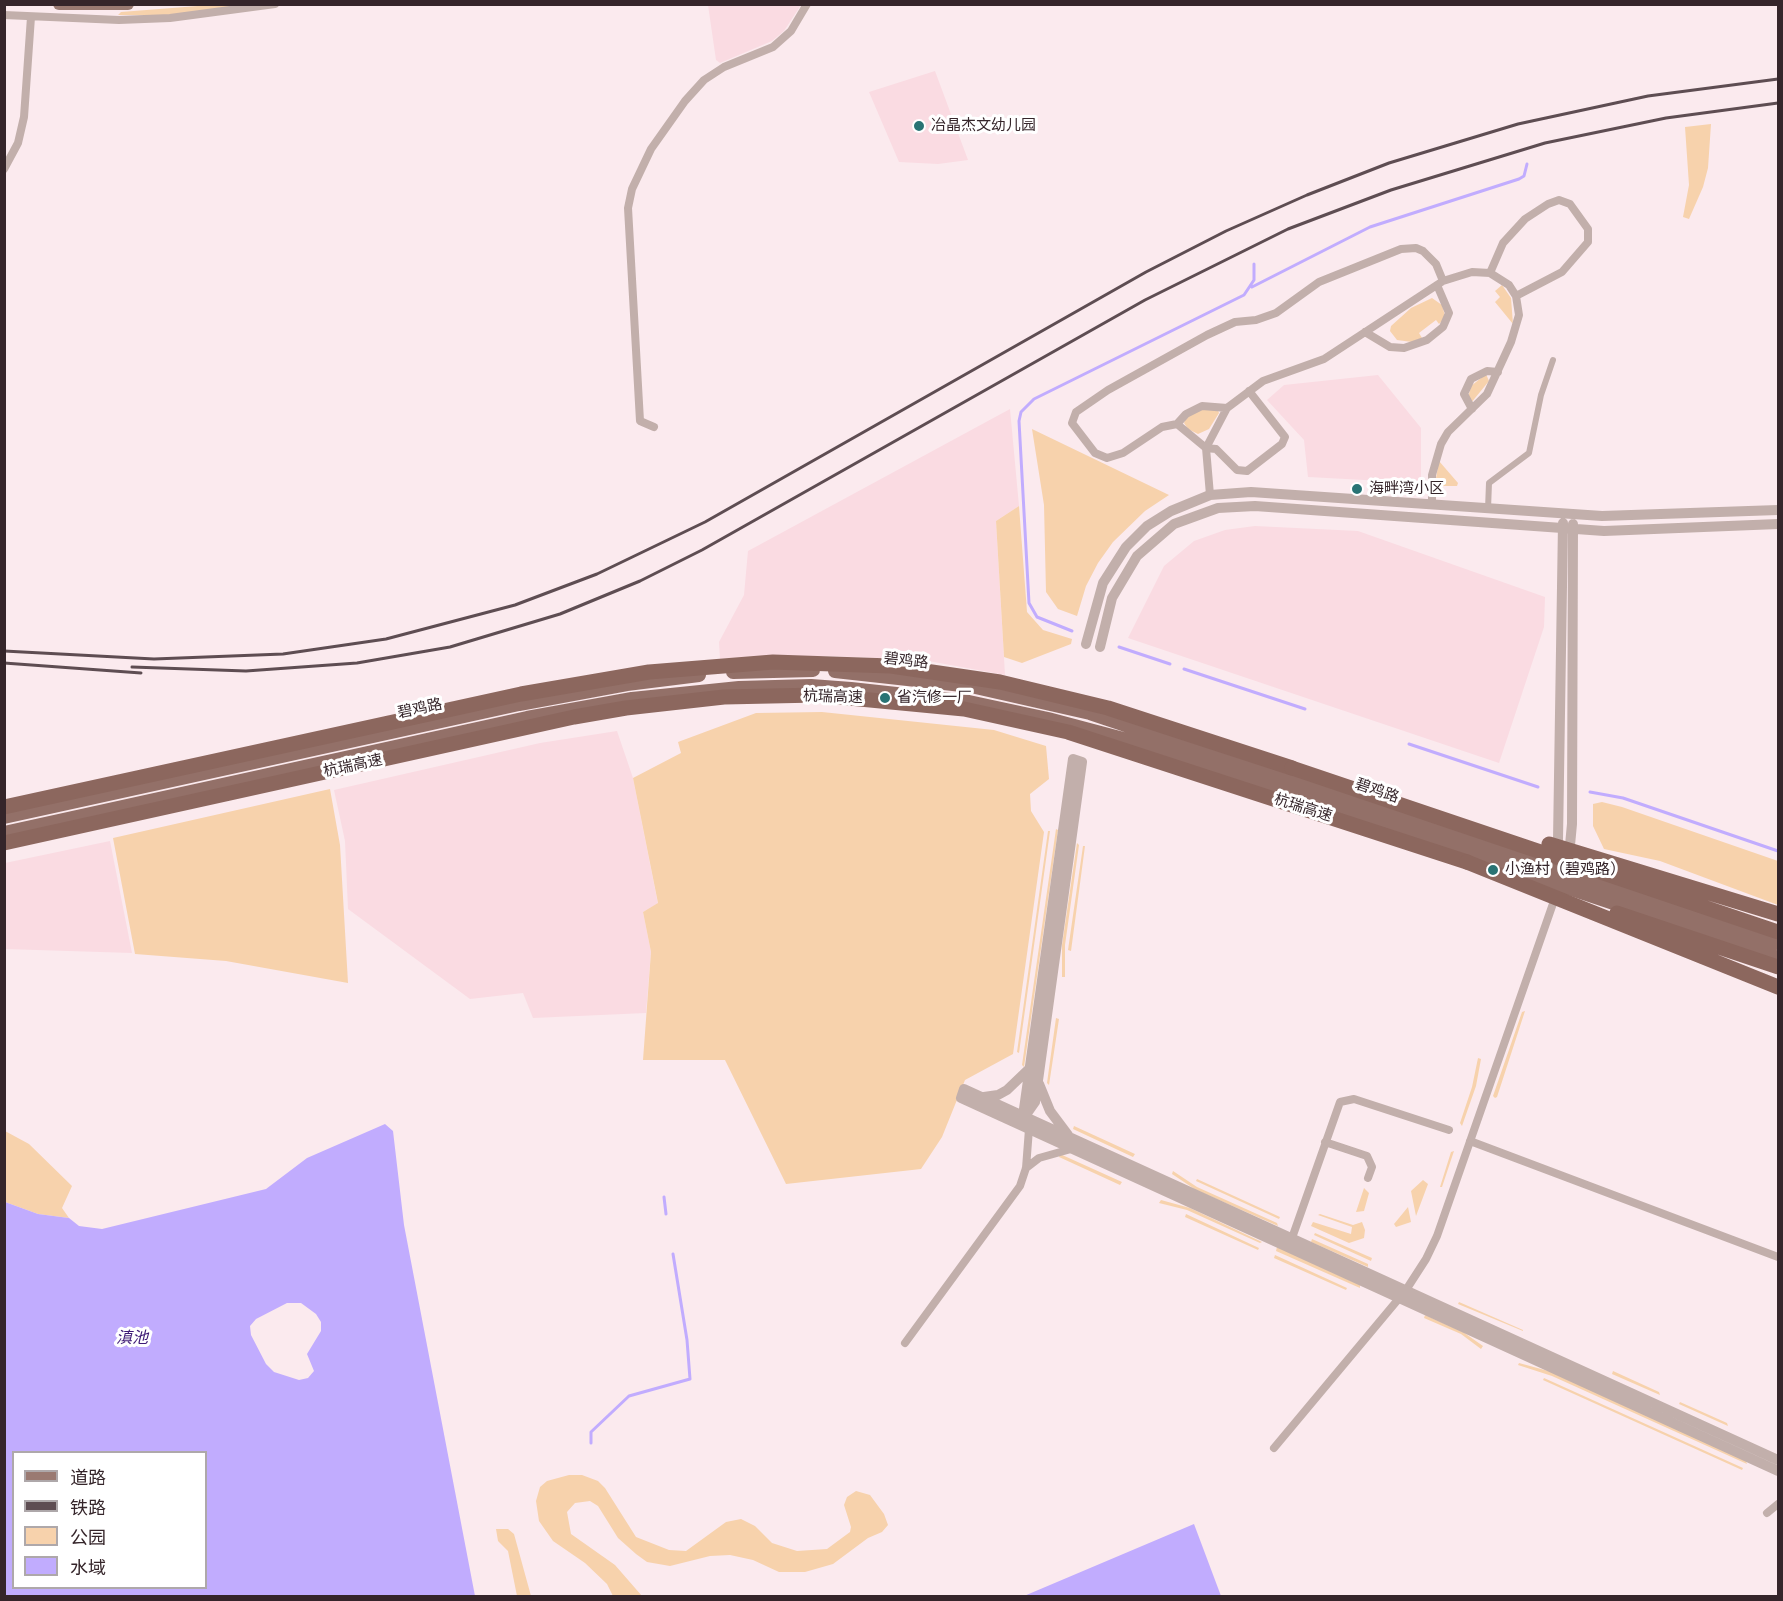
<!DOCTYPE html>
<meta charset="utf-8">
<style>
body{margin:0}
#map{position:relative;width:1783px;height:1601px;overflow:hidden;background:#fbeaee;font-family:"Fira Sans","Noto Sans SC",sans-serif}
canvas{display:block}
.frame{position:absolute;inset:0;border:6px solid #35252a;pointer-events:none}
.legend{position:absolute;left:12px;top:1451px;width:195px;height:138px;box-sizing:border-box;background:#fff;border:2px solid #aea8aa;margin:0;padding:8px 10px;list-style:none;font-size:18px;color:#35252a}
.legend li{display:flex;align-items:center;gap:12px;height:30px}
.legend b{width:30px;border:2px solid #aea8aa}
</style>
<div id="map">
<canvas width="1783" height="1601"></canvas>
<div class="frame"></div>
<ul class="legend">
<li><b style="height:8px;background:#9a7a72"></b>道路</li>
<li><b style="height:8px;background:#5e4d52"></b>铁路</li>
<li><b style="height:16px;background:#f7d2ac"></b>公园</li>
<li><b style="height:16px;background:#c1acfe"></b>水域</li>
</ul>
</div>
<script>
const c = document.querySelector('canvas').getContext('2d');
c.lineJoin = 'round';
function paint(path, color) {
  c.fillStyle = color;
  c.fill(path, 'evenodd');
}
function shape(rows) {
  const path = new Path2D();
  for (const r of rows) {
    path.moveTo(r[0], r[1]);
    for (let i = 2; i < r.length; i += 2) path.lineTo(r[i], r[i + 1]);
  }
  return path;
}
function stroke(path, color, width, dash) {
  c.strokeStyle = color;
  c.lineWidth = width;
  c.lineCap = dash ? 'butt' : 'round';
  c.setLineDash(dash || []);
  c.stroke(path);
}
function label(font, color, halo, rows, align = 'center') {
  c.font = font + ' "Fira Sans","Noto Sans SC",sans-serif';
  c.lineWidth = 6;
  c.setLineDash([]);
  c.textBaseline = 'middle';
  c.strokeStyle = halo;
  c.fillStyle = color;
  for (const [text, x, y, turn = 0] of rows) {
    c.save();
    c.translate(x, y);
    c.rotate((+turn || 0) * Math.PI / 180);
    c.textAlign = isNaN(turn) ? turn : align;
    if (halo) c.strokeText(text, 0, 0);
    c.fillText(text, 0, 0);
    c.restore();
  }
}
paint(shape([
 [708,5,708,4,801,5,784,31,772,41,720,63,716,60],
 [935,71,968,160,938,164,899,162,869,92],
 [1378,375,1421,428,1421,483,1308,477,1304,440,1267,400,1284,385],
 [1010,409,1019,506,996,521,1005,675,923,660,828,656,720,659,719,642,744,595,748,551],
 [1255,526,1358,531,1545,597,1544,627,1499,763,1128,638,1164,566,1194,541,1225,530],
 [617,731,633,778,658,904,643,912,651,952,646,1013,533,1018,523,993,470,999,348,909,345,841,334,790,540,743],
 [110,841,132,953,5,949,5,863]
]), '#fadbe2');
paint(shape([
 [223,4,257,5,169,15,118,15,121,12],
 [1711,124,1708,168,1703,187,1689,219,1683,217,1689,185,1685,127],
 [1502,285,1511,298,1513,324,1495,302,1500,297,1495,291],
 [1432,298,1442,305,1445,316,1443,320,1439,324,1436,320,1419,333,1422,338,1418,340,1412,342,1397,340,1390,331,1391,326,1411,308],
 [1486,374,1489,381,1471,403,1468,398,1471,386],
 [1199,409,1218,410,1219,413,1209,429,1198,434,1188,429,1184,423,1186,418],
 [1032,429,1169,495,1145,511,1113,542,1098,563,1086,586,1077,616,1058,609,1046,592,1044,505],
 [1439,461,1458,483,1457,486,1443,486,1436,478],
 [1019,506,1027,612,1043,630,1072,639,1071,644,1022,663,1004,657,996,521],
 [822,712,994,730,1046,746,1049,779,1030,794,1031,811,1044,832,1013,1054,965,1080,942,1137,921,1169,786,1184,725,1060,643,1060,651,952,643,912,658,903,633,778,681,753,678,742,756,713],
 [330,789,340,845,348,983,226,961,135,954,113,838],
 [1602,802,1622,807,1778,861,1778,905,1660,861,1604,849,1593,826,1593,804],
 [1056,829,1058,830,1024,1067,1022,1065],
 [1048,831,1050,831,1019,1053,1017,1052],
 [1077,843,1079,845,1065,945,1065,977,1062,977,1062,945],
 [1083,846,1085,846,1071,951,1068,950],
 [1525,1011,1497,1097,1495,1098,1493,1096,1522,1012],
 [1056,1018,1059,1019,1049,1085,1047,1083],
 [1478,1058,1481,1059,1476,1086,1462,1126,1460,1123,1472,1087],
 [1074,1126,1135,1154,1133,1157,1073,1129],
 [5,1131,29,1144,72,1186,62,1208,69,1218,38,1214,5,1202],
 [1454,1151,1442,1187,1440,1187,1451,1152],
 [1060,1154,1122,1182,1120,1185,1059,1157],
 [1173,1171,1197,1187,1277,1223,1278,1226,1196,1190,1172,1174],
 [1197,1179,1280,1217,1279,1219,1196,1181],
 [1423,1180,1428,1184,1416,1216,1411,1191],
 [1364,1188,1369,1193,1364,1211,1356,1212],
 [1161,1200,1190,1208,1262,1242,1260,1243,1187,1210,1159,1203],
 [1408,1207,1411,1222,1396,1227,1394,1224],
 [1186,1214,1259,1248,1258,1250,1185,1217],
 [1320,1214,1353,1225,1362,1222,1365,1230,1364,1238,1349,1243,1311,1226,1313,1222,1351,1234,1352,1227,1318,1215],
 [1315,1233,1372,1258,1371,1261,1314,1235],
 [1312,1239,1368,1264,1368,1267,1311,1242],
 [1277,1247,1360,1285,1360,1288,1276,1251],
 [1275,1255,1347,1288,1346,1290,1274,1258],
 [1459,1302,1523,1330,1523,1331,1458,1304],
 [1425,1315,1463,1332,1483,1346,1481,1349,1461,1334,1424,1318],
 [1519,1363,1552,1372,1746,1461,1747,1464,1552,1376,1518,1365],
 [1613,1371,1659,1392,1660,1395,1612,1374],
 [1544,1378,1743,1468,1742,1470,1543,1380],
 [1680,1402,1727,1423,1728,1426,1679,1404],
 [569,1475,582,1475,598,1481,605,1488,636,1537,669,1550,686,1551,726,1522,741,1519,755,1526,772,1543,797,1551,827,1549,850,1532,851,1527,844,1505,847,1497,856,1491,870,1495,884,1514,888,1525,882,1532,868,1538,833,1564,805,1572,779,1572,753,1560,730,1555,710,1556,670,1566,647,1562,636,1554,618,1538,598,1506,590,1501,575,1503,567,1512,571,1534,615,1565,642,1596,613,1596,607,1584,585,1563,553,1541,539,1521,536,1501,540,1487,547,1481],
 [496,1529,508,1529,514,1534,531,1596,517,1596,508,1551,498,1541]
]), '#f7d2ac');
paint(shape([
 [385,1124,393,1131,404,1225,475,1596,5,1596,5,1202,38,1214,69,1218,79,1226,102,1229,266,1189,307,1158],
 [287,1303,301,1303,316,1314,321,1322,321,1331,307,1354,314,1371,308,1378,299,1380,274,1372,266,1364,251,1335,250,1326,256,1319],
 [14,1452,206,1452,206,1588,14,1588],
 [1194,1524,1221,1596,1024,1596]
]), '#c1acfe');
stroke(shape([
 [1252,287,1370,227,1519,179,1524,176,1527,164],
 [1072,631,1037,617,1029,603,1019,421,1021,412,1034,399,1244,295,1254,280,1254,264],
 [1119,647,1170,664],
 [1184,669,1305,709],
 [1409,744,1538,787],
 [1590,792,1623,798,1778,851],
 [664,1197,666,1214],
 [591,1443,591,1432,629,1396,690,1379,687,1340,673,1254]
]), '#c1acfe', 3);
stroke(shape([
 [1488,509,1489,483,1529,453,1541,395,1553,360]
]), '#c2afab', 6);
stroke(shape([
 [4,15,119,20,170,18,275,4],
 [4,169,18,143,24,117,31,17],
 [1490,273,1503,243,1525,219,1548,204,1559,200,1570,204,1588,229,1588,242,1562,272,1516,296],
 [1365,332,1390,347,1404,348,1427,340,1443,327,1449,313,1437,285],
 [1249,391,1285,437,1282,444,1247,471,1237,470,1216,449,1206,448,1177,424,1162,427,1123,453,1107,458,1095,453,1072,423,1076,412,1108,390,1207,335,1235,322,1256,320,1276,313,1319,282,1401,249,1416,248,1423,251,1436,264,1443,281],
 [1472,409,1464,394,1471,379,1487,371,1498,372],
 [1177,424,1186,414,1202,406,1227,408],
 [654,427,640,421,628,208,632,189,651,149,685,101,704,80,724,67,773,47,791,31,807,4],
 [1210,495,1206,448,1227,408,1263,381,1324,359,1443,281,1472,272,1490,273,1509,285,1516,296,1519,315,1511,342,1487,394,1448,432,1441,444,1432,475,1432,504],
 [1470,1141,1778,1257],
 [1325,1142,1367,1156,1372,1167,1368,1178],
 [1026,1168,1039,1158,1071,1149],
 [1292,1238,1340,1102,1354,1099,1449,1130],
 [905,1343,1020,1186,1026,1168,1029,1129],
 [1274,1448,1406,1290,1426,1259,1437,1236,1556,895],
 [1767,1513,1778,1504]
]), '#c2afab', 8);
stroke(shape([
 [1086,644,1103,583,1126,547,1147,526,1171,511,1210,495,1251,492,1602,516,1778,510],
 [1100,647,1112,598,1137,556,1174,524,1218,508,1255,506,1604,531,1778,524],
 [1554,852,1558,840,1563,523],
 [1566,855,1570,845,1572,824,1573,524],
 [1039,1084,1050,1111,1068,1135],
 [984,1097,998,1095,1007,1090,1030,1068],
 [1018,1117,1023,1116,1028,1112,1035,1102,1082,762,1073,759,1023,1116,1026,1121],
 [1778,1460,964,1089,961,1098,1778,1471]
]), '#c2afab', 10);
stroke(shape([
 [59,4,128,4]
]), '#9a7a72', 12);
stroke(shape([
 [835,671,971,686,1090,713,1778,943],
 [733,672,813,670],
 [4,817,519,704,627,684,699,675],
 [4,833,527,718,632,699,739,688,811,686,851,689,969,702,1048,719,1127,740,1778,958]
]), '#937068', 14);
stroke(shape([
 [4,807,521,694,649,672,773,662,891,666,1000,682,1108,708,1292,768],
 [4,843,574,717,626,708,724,697,818,695,964,709,1068,732,1467,862]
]), '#8c675e', 15);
stroke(shape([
 [4,651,154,659,283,654,386,639,515,605,597,574,705,522,1146,272,1226,231,1307,195,1389,163,1518,124,1648,96,1778,79],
 [4,663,141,673],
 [132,667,246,671,357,663,450,647,560,614,640,581,702,550,1145,300,1288,229,1391,190,1545,143,1666,118,1778,103]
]), '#5e4d52', 3);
stroke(shape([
 [1292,768,1778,932],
 [1549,844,1778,914],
 [1467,862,1778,987],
 [1617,913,1778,967]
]), '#8c675e', 15);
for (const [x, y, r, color] of [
 [919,126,6,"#297374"],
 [1357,489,6,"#297374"],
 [885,698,6,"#297374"],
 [1493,870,6,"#297374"]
]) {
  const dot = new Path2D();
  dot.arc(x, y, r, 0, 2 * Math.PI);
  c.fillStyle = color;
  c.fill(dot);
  stroke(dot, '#fff', 2);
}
label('15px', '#35252a', '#fff', [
 ["冶晶杰文幼儿园",931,126],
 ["海畔湾小区",1369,489],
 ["省汽修一厂",897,698],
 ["小渔村（碧鸡路）",1505,870]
], 'left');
label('15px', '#35252a', '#fff', [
 ["碧鸡路",906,661,6],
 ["杭瑞高速",833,697,2],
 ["碧鸡路",420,709,-12],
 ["杭瑞高速",353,766,-12],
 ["碧鸡路",1377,791,19],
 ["杭瑞高速",1303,808,18]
]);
label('italic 16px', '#3d1975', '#fff', [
 ["滇池",132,1339]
]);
</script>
